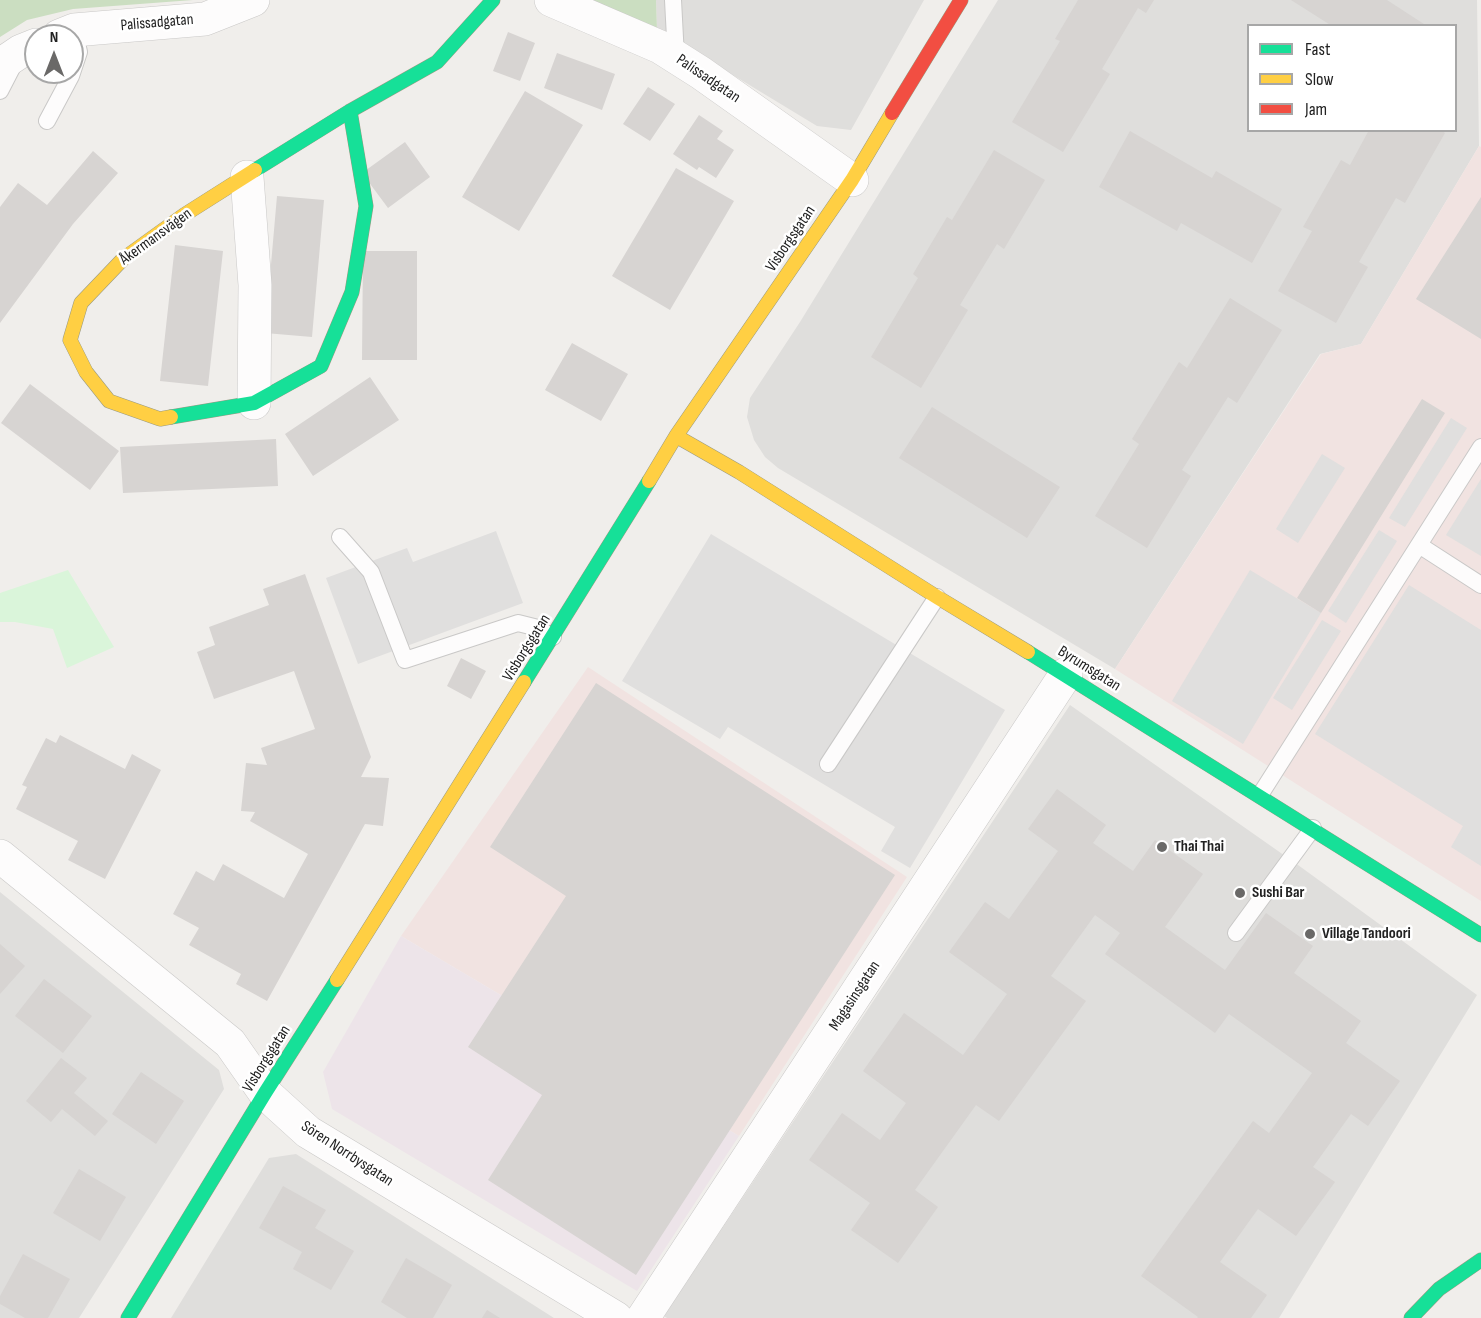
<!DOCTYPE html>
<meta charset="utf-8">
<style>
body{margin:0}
#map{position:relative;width:1481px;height:1318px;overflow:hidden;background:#f0eeeb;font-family:"Sofia Sans Condensed",sans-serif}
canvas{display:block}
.legend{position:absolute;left:1247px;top:24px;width:210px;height:108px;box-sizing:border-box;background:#fff;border:2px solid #a7a7a7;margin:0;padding:8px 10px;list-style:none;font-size:18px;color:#222}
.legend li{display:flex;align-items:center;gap:12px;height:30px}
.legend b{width:30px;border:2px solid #a7a7a7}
.north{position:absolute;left:24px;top:24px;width:60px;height:60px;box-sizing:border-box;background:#fff;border:2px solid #a7a7a7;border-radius:50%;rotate:0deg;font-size:16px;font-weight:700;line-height:24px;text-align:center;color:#222}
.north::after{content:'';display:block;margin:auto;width:21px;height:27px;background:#6a6968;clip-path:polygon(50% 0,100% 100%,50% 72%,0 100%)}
</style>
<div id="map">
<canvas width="1481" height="1318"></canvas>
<ul class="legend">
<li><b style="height:8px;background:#16e098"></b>Fast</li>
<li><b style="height:8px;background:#ffcf43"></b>Slow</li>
<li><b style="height:8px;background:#f24e42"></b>Jam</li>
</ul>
<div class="north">N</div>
</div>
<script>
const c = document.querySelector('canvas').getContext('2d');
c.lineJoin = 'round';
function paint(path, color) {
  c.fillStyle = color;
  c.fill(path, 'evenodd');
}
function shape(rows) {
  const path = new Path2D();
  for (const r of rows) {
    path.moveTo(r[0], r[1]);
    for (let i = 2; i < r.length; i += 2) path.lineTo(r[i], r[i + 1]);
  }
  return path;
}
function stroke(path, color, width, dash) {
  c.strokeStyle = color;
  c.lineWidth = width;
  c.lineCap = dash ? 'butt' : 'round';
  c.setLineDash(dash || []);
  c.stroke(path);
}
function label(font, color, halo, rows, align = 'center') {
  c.font = font + ' "Sofia Sans Condensed",sans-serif';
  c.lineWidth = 5;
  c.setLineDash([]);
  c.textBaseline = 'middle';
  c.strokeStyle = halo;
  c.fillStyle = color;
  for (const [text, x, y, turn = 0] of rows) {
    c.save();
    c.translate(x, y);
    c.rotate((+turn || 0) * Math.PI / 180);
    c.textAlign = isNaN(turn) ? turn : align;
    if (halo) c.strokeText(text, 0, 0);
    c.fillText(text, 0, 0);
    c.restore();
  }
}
paint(shape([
 [656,0,924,0,851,130,817,126,657,29],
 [998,0,1477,0,1479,146,1361,344,1320,354,1115,669,778,468,765,457,754,440,747,417,750,398,800,322],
 [1248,26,1456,26,1456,130,1248,130],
 [1070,705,1298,865,1477,995,1279,1318,667,1318,664,1316],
 [0,892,219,1070,224,1089,79,1318,0,1318],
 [296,1154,554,1318,171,1318,269,1158]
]), '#dfdedc');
paint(shape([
 [1479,146,1481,147,1481,901,1115,669,1321,354,1361,344],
 [588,667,907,877,739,1136,401,936]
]), '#f1e3e1');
paint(shape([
 [401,936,739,1136,637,1291,332,1109,323,1072]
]), '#ede4e9');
paint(shape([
 [0,0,193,0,73,9,27,20,0,37],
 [585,0,656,0,657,29]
]), '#cbdec1');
paint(shape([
 [68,570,114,647,67,668,53,629,15,622,0,622,0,593]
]), '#daf5da');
paint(shape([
 [1451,418,1467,428,1405,527,1389,518],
 [1322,454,1345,468,1298,543,1276,529],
 [1481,479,1481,556,1446,535],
 [1379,530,1397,541,1346,623,1328,611],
 [496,531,523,603,358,664,326,578,407,548,413,562],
 [711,534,1005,710,910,868,881,851,895,827,728,727,720,739,622,681],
 [1250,570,1321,613,1243,744,1172,701],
 [1409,585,1481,630,1481,866,1451,847,1463,826,1315,734],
 [1322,620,1341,631,1292,710,1273,698]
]), '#e0dfde');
paint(shape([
 [1078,0,1154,0,1146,13,1138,8,1102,69,1110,74,1063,152,1012,122,1060,41,1055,39],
 [1291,0,1387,0,1427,26,1332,26],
 [508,32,535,43,520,81,493,71],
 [557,53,615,74,602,110,544,88],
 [648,87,675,104,650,141,623,124],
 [525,91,583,125,519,231,462,197],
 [699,115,723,131,717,139,734,150,716,178,699,167,697,170,673,154],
 [1369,130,1441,130,1445,133,1405,203,1396,198,1359,262,1368,267,1336,323,1278,291,1312,231,1303,227,1341,160,1350,165],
 [1130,131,1212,178,1216,171,1282,209,1252,263,1181,223,1177,231,1099,187],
 [405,142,430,177,388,208,362,173],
 [994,150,1045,180,1004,249,997,244,960,305,968,310,921,388,871,357,918,278,913,274,947,217,952,220],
 [93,151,118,173,73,224,0,323,0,207,18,183,47,205],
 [676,168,734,201,670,310,612,276],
 [277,196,324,200,312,337,265,333],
 [1481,197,1481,339,1416,299],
 [175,245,223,251,208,386,160,381],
 [363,251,417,251,417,360,362,360],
 [1230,298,1282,330,1237,403,1228,397,1182,470,1191,476,1147,548,1095,516,1139,444,1132,439,1179,362,1187,368],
 [572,343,628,374,601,421,545,390],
 [370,377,399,420,313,476,285,434],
 [30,384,119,451,90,490,1,423],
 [1422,399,1445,413,1321,613,1297,598],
 [932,407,1060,487,1027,538,899,458],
 [276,439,278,486,123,493,120,447],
 [305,574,371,757,361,777,389,778,383,826,365,824,267,1001,236,984,241,974,189,945,199,928,173,914,196,871,214,881,223,864,284,898,308,854,250,821,255,812,241,811,246,763,267,765,261,748,315,729,294,671,214,699,197,652,215,645,209,627,269,605,263,589],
 [461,658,486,671,471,699,447,686],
 [596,683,895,875,636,1275,488,1180,542,1095,468,1047,566,896,490,847],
 [60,735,125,769,132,754,161,770,105,879,68,860,78,841,16,809,27,787,22,785,46,738,56,743],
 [1057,789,1106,825,1093,843,1133,871,1155,840,1203,874,1165,927,1225,970,1266,913,1313,946,1294,973,1361,1021,1346,1043,1400,1081,1368,1126,1351,1114,1313,1167,1335,1182,1296,1236,1258,1209,1220,1262,1267,1295,1251,1318,1197,1318,1198,1317,1141,1276,1253,1121,1269,1133,1312,1073,1229,1014,1215,1033,1105,954,1120,933,1095,915,1051,976,1086,1001,999,1121,976,1105,915,1190,938,1207,898,1263,851,1230,870,1203,809,1160,842,1113,880,1140,906,1103,863,1071,904,1013,963,1055,1007,994,949,952,985,902,1009,919,1058,851,1028,829],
 [0,944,25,966,0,994],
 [44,979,92,1016,63,1053,15,1016],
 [61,1058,87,1078,74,1093,108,1121,95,1136,62,1109,51,1122,26,1101],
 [141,1072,184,1101,156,1144,112,1114],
 [79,1169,126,1197,100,1241,53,1213],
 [283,1186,326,1210,315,1228,354,1251,331,1290,293,1269,302,1252,259,1228],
 [23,1254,70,1279,48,1318,25,1318,0,1304,0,1296],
 [406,1258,452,1285,433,1318,407,1318,381,1302],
 [487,1310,500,1318,482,1318]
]), '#d7d4d2');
const lane = shape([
 [673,0,676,57],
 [0,91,16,60],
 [47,121,71,76,79,52,74,30],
 [340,537,371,572,405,660,518,623,534,627,553,637],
 [1419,545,1481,585],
 [828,764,937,597],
 [1260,795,1481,447],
 [1236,933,1313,828]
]);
const street = shape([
 [551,0,660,47,701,73,852,180],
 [59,36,74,30,205,19,253,0],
 [0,65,21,51,36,45],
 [247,177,255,285,254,403],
 [0,856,230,1043,265,1093,308,1132,616,1318],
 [643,1318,1066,674]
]);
const fast = shape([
 [255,170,350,111,437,62,493,0],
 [171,417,254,403,321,366,352,292,366,206,350,111],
 [1028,652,1481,935],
 [524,682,649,481],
 [128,1318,265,1093,337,980],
 [1411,1318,1439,1289,1481,1260]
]);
const slow = shape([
 [171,417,160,419,109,401,86,372,70,340,81,303,123,259,184,215,255,170],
 [676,436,739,472,937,597,1028,652],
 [649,481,676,436,852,180,892,113],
 [337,980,524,682]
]);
const jam = shape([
 [892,113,961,0]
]);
stroke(lane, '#c9c8c7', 18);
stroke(street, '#c9c8c7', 34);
stroke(fast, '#999a82', 15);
stroke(slow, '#999a82', 15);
stroke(jam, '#999a82', 15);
stroke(lane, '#fdfcfc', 16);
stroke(street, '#fdfcfc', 33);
stroke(fast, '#16e098', 14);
stroke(slow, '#ffcf43', 14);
stroke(jam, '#f24e42', 14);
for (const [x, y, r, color] of [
 [1162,847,6,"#6a6968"],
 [1240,893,6,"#6a6968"],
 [1310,934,6,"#6a6968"]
]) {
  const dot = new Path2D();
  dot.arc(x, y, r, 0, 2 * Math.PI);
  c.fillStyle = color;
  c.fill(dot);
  stroke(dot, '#fff', 2);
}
label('16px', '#222', '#fff', [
 ["Palissadgatan",157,23,-5],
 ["Palissadgatan",708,79,34],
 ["Åkermansvägen",156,237,-36],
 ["Visborgsgatan",791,239,-56],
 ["Visborgsgatan",527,648,-58],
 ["Byrumsgatan",1089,669,32],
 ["Magasinsgatan",855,996,-57],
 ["Visborgsgatan",267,1059,-58],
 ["Sören Norrbysgatan",347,1154,33]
]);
label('bold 16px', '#222', '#fff', [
 ["Thai Thai",1174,847],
 ["Sushi Bar",1252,893],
 ["Village Tandoori",1322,934]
], 'left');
</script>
